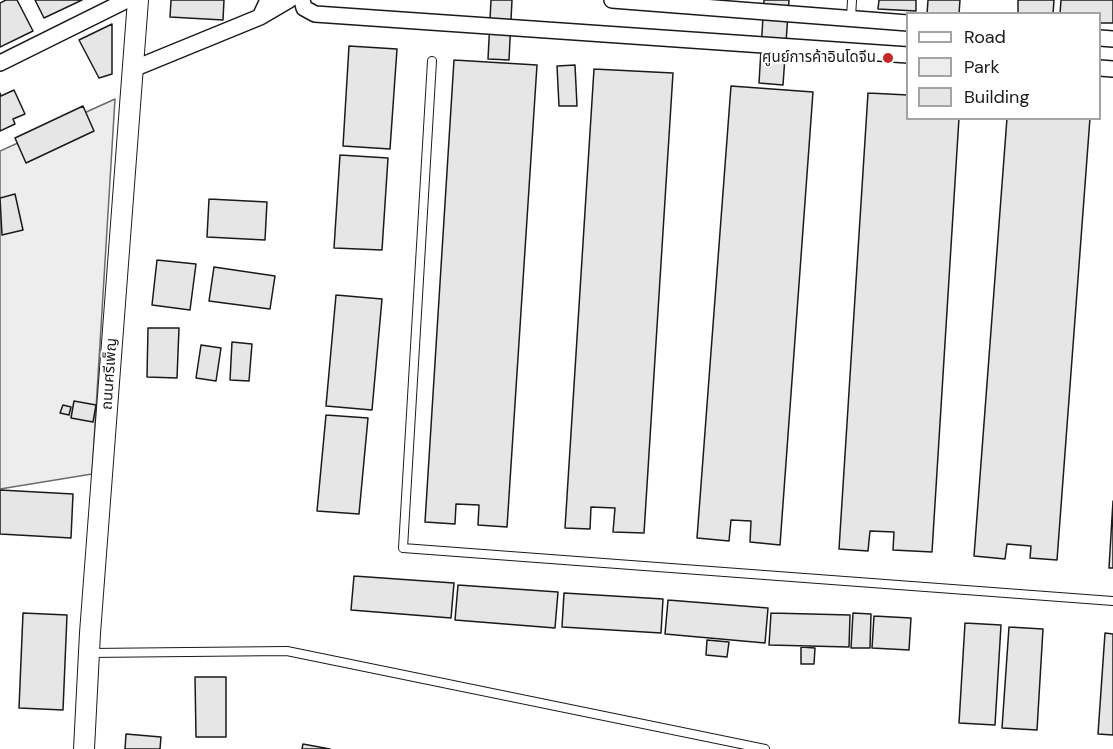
<!DOCTYPE html>
<meta charset="utf-8">
<style>
body{margin:0}
#map{position:relative;width:1113px;height:749px;overflow:hidden;background:#fff;font-family:"DM Sans",sans-serif}
canvas{display:block}
.legend{position:absolute;left:906px;top:12px;width:195px;height:108px;box-sizing:border-box;background:#fff;border:2px solid #a3a3a3;margin:0;padding:8px 10px;list-style:none;font-size:18px;color:#1a1a1a}
.legend li{display:flex;align-items:center;gap:12px;height:30px}
.legend b{width:30px;border:2px solid #a3a3a3}
</style>
<div id="map">
<canvas width="1113" height="749"></canvas>
<ul class="legend">
<li><b style="height:8px;background:#fff"></b>Road</li>
<li><b style="height:16px;background:#ededed"></b>Park</li>
<li><b style="height:16px;background:#e6e6e6"></b>Building</li>
</ul>
</div>
<script>
const c = document.querySelector('canvas').getContext('2d');
c.lineJoin = 'round';
function paint(path, color) {
  c.fillStyle = color;
  c.fill(path, 'evenodd');
}
function shape(rows) {
  const path = new Path2D();
  for (const r of rows) {
    path.moveTo(r[0], r[1]);
    for (let i = 2; i < r.length; i += 2) path.lineTo(r[i], r[i + 1]);
  }
  return path;
}
function stroke(path, color, width, dash) {
  c.strokeStyle = color;
  c.lineWidth = width;
  c.lineCap = dash ? 'butt' : 'round';
  c.setLineDash(dash || []);
  c.stroke(path);
}
function label(font, color, halo, rows, align = 'center') {
  c.font = font + ' "DM Sans","Noto Sans Thai",sans-serif';
  c.lineWidth = 4.5;
  c.setLineDash([]);
  c.textBaseline = 'middle';
  c.strokeStyle = halo;
  c.fillStyle = color;
  for (const [text, x, y, turn = 0] of rows) {
    c.save();
    c.translate(x, y);
    c.rotate((+turn || 0) * Math.PI / 180);
    c.textAlign = isNaN(turn) ? turn : align;
    if (halo) c.strokeText(text, 0, 0);
    c.fillText(text, 0, 0);
    c.restore();
  }
}
const green = shape([
 [115,99,92,474,0,489,0,151,115,99]
]);
paint(green, '#ededed');
stroke(green, '#6a6a6a', 1.5);
const building = shape([
 [6,0,17,0,33,31,0,47,0,3,6,0],
 [35,0,82,0,44,18,35,0],
 [171,0,224,0,223,20,170,17,171,0],
 [491,0,512,0,509,60,488,59,491,0],
 [764,0,789,0,783,85,759,83,764,0],
 [879,0,916,0,916,11,878,9,879,0],
 [928,0,960,0,959,14,927,14,928,0],
 [1018,0,1054,0,1053,14,1018,14,1018,0],
 [1061,0,1113,0,1113,23,1100,23,1100,14,1060,14,1061,0],
 [112,24,112,74,99,78,79,40,112,24],
 [349,46,397,49,390,149,343,146,349,46],
 [454,60,537,65,507,527,478,525,479,505,456,504,455,524,425,522,454,60],
 [575,65,577,106,559,106,557,66,575,65],
 [594,69,673,73,644,533,613,532,615,508,591,507,590,529,565,528,594,69],
 [731,86,813,92,780,545,750,542,751,521,731,520,729,541,697,538,731,86],
 [14,90,25,114,13,119,15,124,0,131,0,93,1,96,14,90],
 [868,93,908,95,908,118,959,118,932,552,893,550,894,532,870,531,868,551,839,549,868,93],
 [83,106,94,131,26,163,15,138,83,106],
 [1007,118,1090,118,1057,560,1030,558,1031,546,1007,544,1005,559,974,556,1007,118],
 [340,155,388,158,382,250,334,248,340,155],
 [15,194,23,230,2,235,0,198,15,194],
 [209,199,267,202,265,240,207,237,209,199],
 [157,260,196,264,190,310,152,305,157,260],
 [214,267,275,276,270,309,209,301,214,267],
 [336,295,382,299,372,410,326,406,336,295],
 [148,328,179,328,177,378,147,377,148,328],
 [232,342,252,344,249,381,230,380,232,342],
 [201,345,221,348,216,381,196,378,201,345],
 [74,401,96,405,93,422,71,418,74,401],
 [63,405,71,407,69,415,60,413,63,405],
 [326,415,368,418,359,514,317,511,326,415],
 [0,490,73,494,71,538,0,534,0,490],
 [1113,501,1113,568,1109,568,1113,501],
 [354,576,454,583,451,618,351,610,354,576],
 [458,585,558,592,555,628,455,620,458,585],
 [564,593,663,599,661,633,562,627,564,593],
 [668,600,768,608,765,643,665,634,668,600],
 [23,613,67,615,63,710,19,708,23,613],
 [771,613,850,615,849,647,769,645,771,613],
 [853,613,871,614,870,648,851,648,853,613],
 [874,616,911,618,909,650,872,648,874,616],
 [965,623,1001,625,995,725,959,723,965,623],
 [1009,627,1043,629,1037,730,1002,728,1009,627],
 [1105,633,1113,634,1113,735,1098,734,1105,633],
 [707,640,729,642,727,657,706,655,707,640],
 [801,647,815,648,814,664,801,664,801,647],
 [195,677,226,677,226,737,196,737,195,677],
 [126,734,161,737,160,749,125,749,126,734],
 [303,744,330,749,302,749,303,744]
]);
paint(building, '#e6e6e6');
stroke(building, '#1a1a1a', 1.5);
const lane = shape([
 [851,18,852,0],
 [432,61,403,548,1113,601],
 [89,653,287,651,765,749]
]);
const street = shape([
 [302,0,304,8,315,14,908,55],
 [612,0,908,23],
 [260,17,289,0],
 [1100,38,1113,39],
 [0,63,127,0],
 [1100,68,1113,69],
 [133,69,260,17,268,0]
]);
const secondary = shape([
 [84,749,90,633,138,0]
]);
stroke(lane, '#1a1a1a', 10);
stroke(street, '#1a1a1a', 18);
stroke(secondary, '#1a1a1a', 22);
stroke(lane, '#fff', 8);
stroke(street, '#fff', 15);
stroke(secondary, '#fff', 20);
for (const [x, y, r, color] of [
 [888,58,6,"#c62828"]
]) {
  const dot = new Path2D();
  dot.arc(x, y, r, 0, 2 * Math.PI);
  c.fillStyle = color;
  c.fill(dot);
  stroke(dot, '#fff', 2);
}
label('15px', '#1a1a1a', '#fff', [
 ["ศูนย์การค้าอินโดจีน",876,58]
], 'right');
label('15px', '#1a1a1a', '#fff', [
 ["ถนนศรีเพ็ญ",110,374,-86]
]);
</script>
